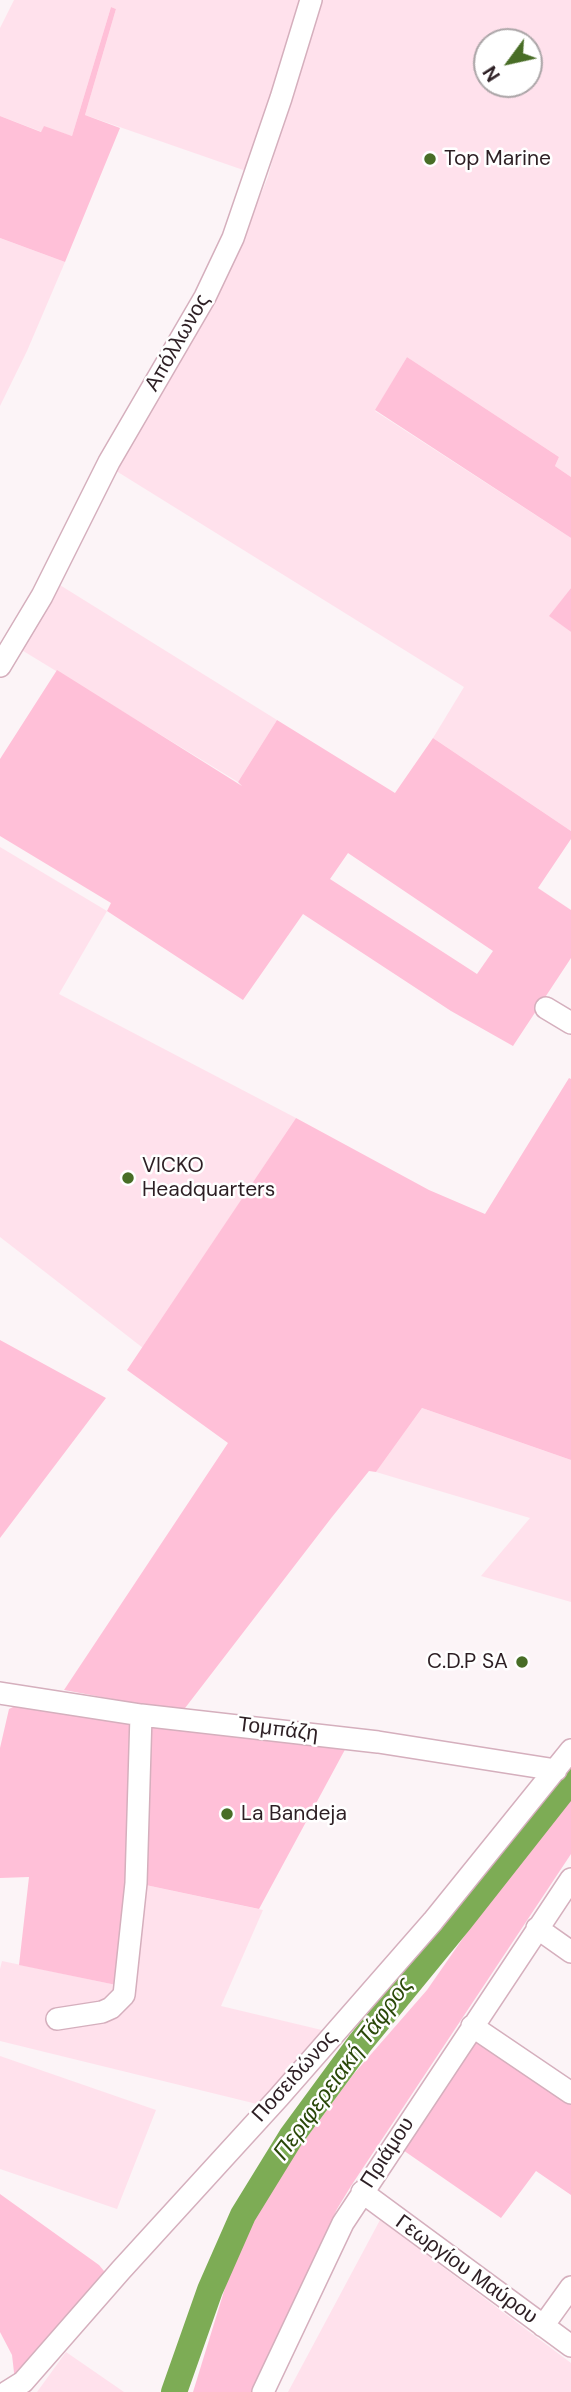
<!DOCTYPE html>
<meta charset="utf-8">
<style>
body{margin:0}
#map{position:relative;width:571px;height:2392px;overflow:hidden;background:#fcf4f7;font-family:"DM Sans",sans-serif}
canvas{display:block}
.north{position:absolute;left:473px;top:28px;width:70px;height:70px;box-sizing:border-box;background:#fff;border:2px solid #aba5a7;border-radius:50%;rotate:237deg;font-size:19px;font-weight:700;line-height:28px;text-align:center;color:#2d1f24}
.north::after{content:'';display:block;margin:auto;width:24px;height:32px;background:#486d26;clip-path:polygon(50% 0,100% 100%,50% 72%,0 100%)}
</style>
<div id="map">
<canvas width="571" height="2392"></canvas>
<div class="north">N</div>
</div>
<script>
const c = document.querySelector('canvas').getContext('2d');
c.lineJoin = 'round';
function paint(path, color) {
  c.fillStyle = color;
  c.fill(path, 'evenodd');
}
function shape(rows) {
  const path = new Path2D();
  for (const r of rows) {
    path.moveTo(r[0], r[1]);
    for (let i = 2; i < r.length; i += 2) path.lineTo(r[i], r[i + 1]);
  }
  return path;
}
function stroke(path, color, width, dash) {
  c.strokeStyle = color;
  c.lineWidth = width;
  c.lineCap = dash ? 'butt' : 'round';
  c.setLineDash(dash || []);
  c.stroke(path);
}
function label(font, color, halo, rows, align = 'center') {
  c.font = font + ' "DM Sans",sans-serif';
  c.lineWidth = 5;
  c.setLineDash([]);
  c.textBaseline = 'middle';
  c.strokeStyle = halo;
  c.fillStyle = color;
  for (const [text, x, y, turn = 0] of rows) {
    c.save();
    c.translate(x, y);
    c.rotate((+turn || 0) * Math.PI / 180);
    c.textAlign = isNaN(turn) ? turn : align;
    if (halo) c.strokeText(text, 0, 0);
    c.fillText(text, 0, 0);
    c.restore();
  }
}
paint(shape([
 [14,0,301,0,249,172,85,115,116,9,111,7,72,136,44,127,42,132,0,116,0,28],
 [319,0,571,0,571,477,555,466,559,457,407,357,375,411,571,538,571,588,550,616,571,632,571,831,433,738,464,687,113,469,239,246,268,177,305,35],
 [487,42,529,42,529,84,487,84],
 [0,238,65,262,27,351,0,406],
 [55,582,277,720,238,782,20,649],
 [0,847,107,911,59,994,296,1118,143,1348,0,1237],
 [422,1408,571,1460,571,1602,481,1576,530,1518,376,1472],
 [141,1884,263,1910,221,2006,326,2031,261,2105,0,2041,0,1969,2,1961,121,1986],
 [0,2056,156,2110,117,2209,0,2169],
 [380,2220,571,2363,571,2392,288,2392],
 [66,2352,124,2392,37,2392]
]), '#ffe1ec');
paint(shape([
 [111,7,116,9,85,115,120,128,65,262,0,238,0,116,41,132,44,126,72,136],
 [407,357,559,457,555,466,571,477,571,538,375,410],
 [571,588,571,632,549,616],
 [57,670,242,786,238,782,277,720,395,793,433,738,571,831,571,839,538,888,571,910,571,958,513,1046,451,1011,303,914,243,1000,107,911,111,903,0,836,0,759],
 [348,853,493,951,477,974,330,879],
 [569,1078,571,1079,571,1460,422,1408,376,1472,369,1471,332,1517,182,1712,64,1690,228,1443,127,1370,296,1118,429,1190,485,1214],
 [0,1340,106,1398,0,1538],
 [21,1703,132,1723,129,1889,121,1986,19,1965,29,1877,0,1878,0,1748,9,1709],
 [145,1724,348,1744,259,1909,141,1884],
 [571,1795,571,1854,351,2186,337,2209,252,2392,193,2392,229,2275,254,2219,288,2163,352,2076,427,1990,486,1905],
 [476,2035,571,2100,571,2195,536,2171,501,2218,400,2148],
 [0,2194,99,2265,104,2271,103,2278,15,2381,12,2355,0,2332]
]), '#ffc0d8');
stroke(shape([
 [174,2392,210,2290,243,2215,291,2137,360,2043,460,1921,571,1780]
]), '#7dac55', 26);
const minor = shape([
 [0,666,42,596,109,462,205,297,233,238,281,98,311,0],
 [546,1008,571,1023],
 [0,1693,141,1715,378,1742,556,1770],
 [537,1928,571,1952],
 [57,2019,102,2012,111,2008,124,1995,136,1883,141,1715],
 [472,2026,571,2093],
 [362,2192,571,2346],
 [543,2326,571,2287],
 [7,2392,23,2382,121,2270,279,2097,433,1921,571,1750],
 [263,2392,343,2223,571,1879]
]);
stroke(minor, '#d5afbd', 24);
stroke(minor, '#fff', 21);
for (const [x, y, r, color] of [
 [430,159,7,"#486d26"],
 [128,1178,7,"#486d26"],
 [522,1662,7,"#486d26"],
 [227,1814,7,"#486d26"]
]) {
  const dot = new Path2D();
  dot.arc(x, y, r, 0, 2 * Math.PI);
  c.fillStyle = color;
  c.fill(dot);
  stroke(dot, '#fff', 2.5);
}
label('21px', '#2d1f24', '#fff', [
 ["Top Marine",444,159],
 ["VICKO",142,1166],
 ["Headquarters",142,1190],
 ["C.D.P SA",508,1662,"right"],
 ["La Bandeja",241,1814]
], 'left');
label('21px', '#2d1f24', '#fff', [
 ["Απόλλωνος",178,343,-60],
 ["Τομπάζη",278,1730,7],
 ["Ποσειδώνος",295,2077,-48],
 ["Πριάμου",388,2153,-57],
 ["Γεωργίου Μαύρου",466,2270,36]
]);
label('italic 23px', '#2a4809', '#fff', [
 ["Περιφερειακή Τάφρος",344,2069,-54]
]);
</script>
